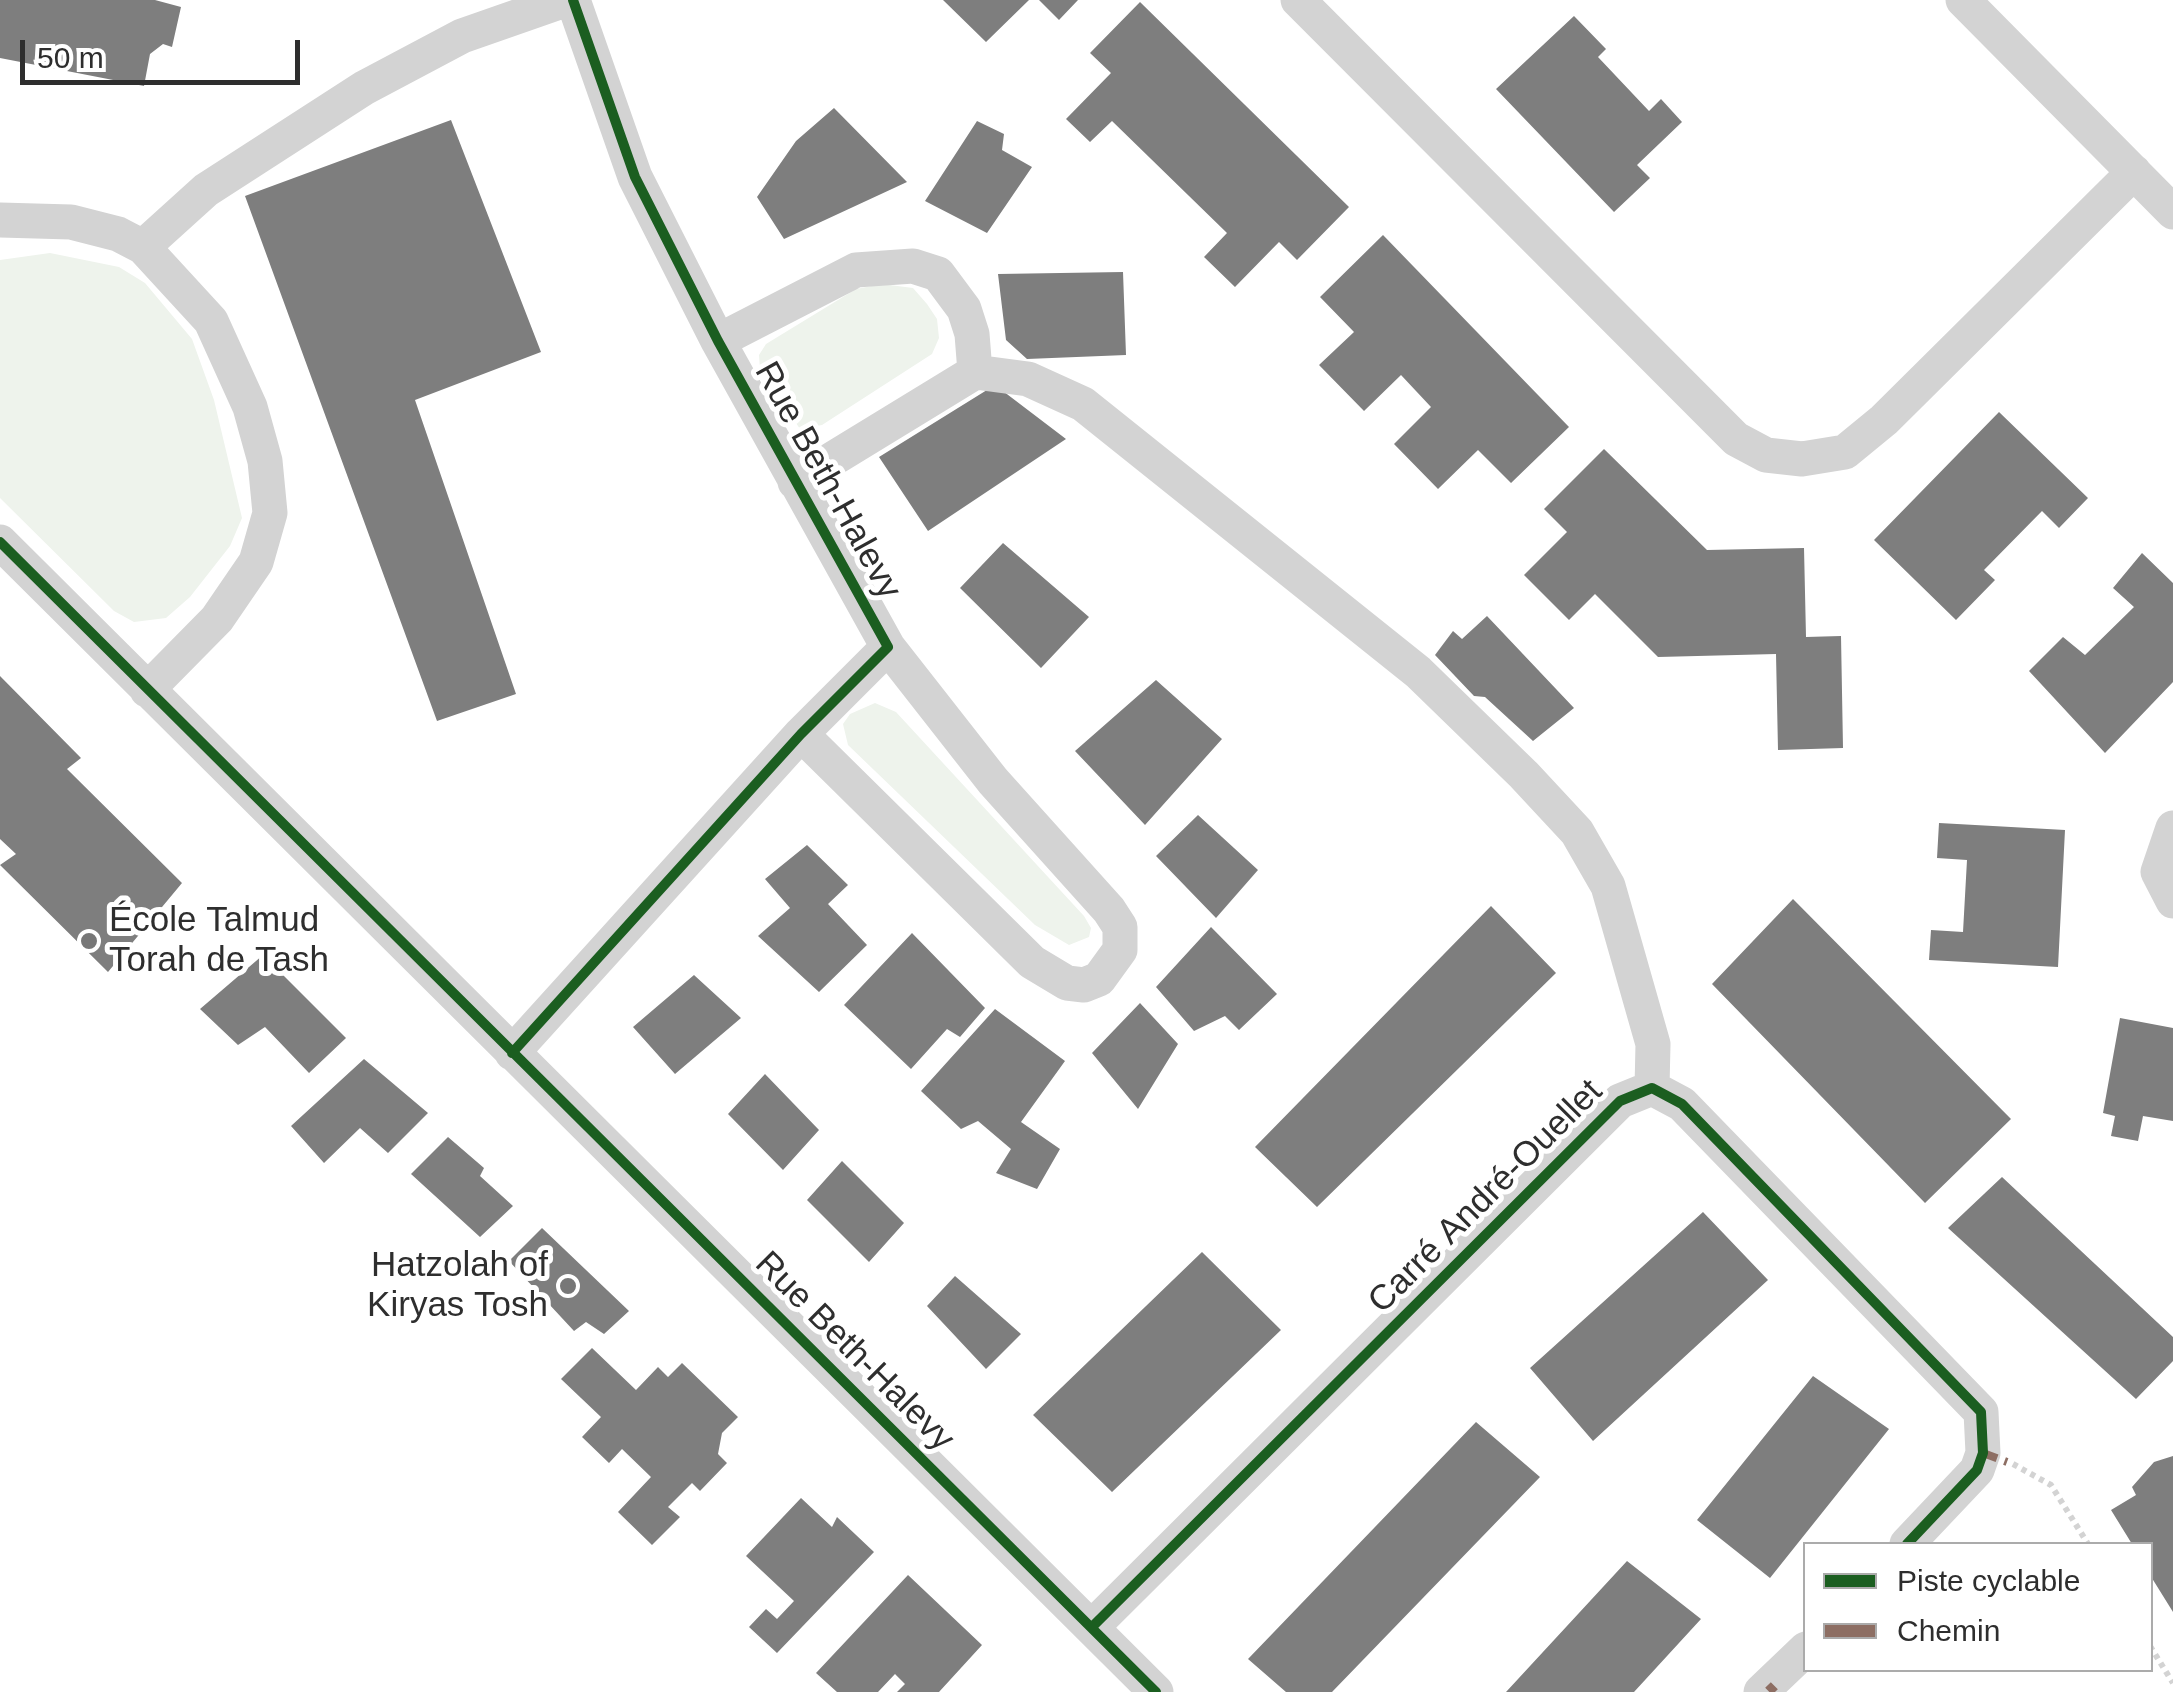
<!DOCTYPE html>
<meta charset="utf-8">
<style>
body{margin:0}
#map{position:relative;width:2173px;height:1692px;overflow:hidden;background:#fff;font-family:Arial,sans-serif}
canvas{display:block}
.legend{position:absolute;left:1803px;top:1542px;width:350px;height:130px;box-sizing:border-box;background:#fff;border:2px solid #ababab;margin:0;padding:12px 18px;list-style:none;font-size:30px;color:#2e2e2e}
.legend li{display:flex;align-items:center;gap:20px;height:50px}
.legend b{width:50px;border:2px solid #ababab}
.scale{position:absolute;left:20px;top:40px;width:280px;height:45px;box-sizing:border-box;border:5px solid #2e2e2e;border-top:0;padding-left:12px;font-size:30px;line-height:35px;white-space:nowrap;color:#2e2e2e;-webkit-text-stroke:8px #fff;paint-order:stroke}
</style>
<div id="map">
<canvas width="2173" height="1692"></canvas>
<ul class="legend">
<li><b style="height:12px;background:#1b5e20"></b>Piste cyclable</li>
<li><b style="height:12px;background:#8d6e63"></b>Chemin</li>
</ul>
<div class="scale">50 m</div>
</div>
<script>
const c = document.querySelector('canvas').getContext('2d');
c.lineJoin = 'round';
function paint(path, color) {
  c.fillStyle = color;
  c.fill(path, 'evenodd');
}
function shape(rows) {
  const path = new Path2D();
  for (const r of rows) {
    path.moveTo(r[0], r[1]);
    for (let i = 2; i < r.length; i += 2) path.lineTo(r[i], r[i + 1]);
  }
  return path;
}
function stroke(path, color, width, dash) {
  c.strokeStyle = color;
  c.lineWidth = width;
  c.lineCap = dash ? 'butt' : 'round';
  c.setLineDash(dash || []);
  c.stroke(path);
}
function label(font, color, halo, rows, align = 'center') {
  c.font = font + ' Arial,sans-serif';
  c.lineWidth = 10;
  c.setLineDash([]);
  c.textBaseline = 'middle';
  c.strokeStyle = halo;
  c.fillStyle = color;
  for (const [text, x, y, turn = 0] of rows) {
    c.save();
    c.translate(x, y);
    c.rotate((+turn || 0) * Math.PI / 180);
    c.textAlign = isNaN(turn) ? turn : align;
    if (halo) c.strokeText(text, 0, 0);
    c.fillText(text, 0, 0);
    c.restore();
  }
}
paint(shape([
 [50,253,119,267,145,283,192,339,214,400,242,518,230,546,190,597,166,618,134,622,114,611,0,498,0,260],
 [882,284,913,288,927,304,937,319,939,338,932,354,822,425,800,429,760,369,759,355,766,344,856,289],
 [875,703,896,712,1084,916,1091,928,1089,937,1069,945,1035,925,848,745,843,724,850,714]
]), '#eef3ec');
paint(shape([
 [0,0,155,0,181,7,172,47,163,44,150,54,144,86,0,58],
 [943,0,1029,0,986,42],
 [1039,0,1078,0,1059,20],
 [1140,2,1349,207,1297,260,1279,242,1235,287,1204,257,1227,233,1112,121,1090,142,1066,119,1111,73,1090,53],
 [1574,16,1606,49,1598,57,1649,111,1661,99,1682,122,1637,165,1650,178,1614,212,1496,89],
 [834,108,907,182,784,239,757,197,796,141],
 [451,120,541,352,415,400,516,694,437,721,245,196],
 [977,121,1004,134,1002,150,1032,167,987,233,925,201],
 [1383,235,1569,427,1511,483,1478,450,1438,489,1394,444,1431,407,1401,375,1364,411,1319,365,1354,332,1320,297],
 [1123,272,1126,355,1027,359,1006,340,998,274],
 [995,385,1066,439,928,531,879,457],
 [1999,412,2088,498,2059,528,2042,511,1984,570,1995,580,1956,620,1874,540],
 [1604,449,1707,550,1804,548,1806,637,1841,636,1843,748,1778,750,1776,654,1658,657,1595,594,1569,620,1524,575,1567,532,1544,509],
 [1003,543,1089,617,1041,668,960,588],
 [2142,553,2173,583,2173,682,2105,753,2029,671,2063,637,2085,655,2134,607,2113,588],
 [1487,616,1574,708,1533,741,1485,697,1474,696,1435,655,1453,631,1462,639],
 [0,676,81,758,67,769,182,883,108,972,0,865,16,854,0,839],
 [1156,680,1222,739,1145,825,1075,751],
 [1198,815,1258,870,1216,918,1156,856],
 [1939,823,2065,830,2058,967,1929,960,1931,930,1963,932,1967,860,1937,858],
 [807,845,848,885,828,904,867,945,819,992,758,936,790,908,765,879],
 [1793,899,2011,1119,1925,1203,1712,984],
 [1491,906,1556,973,1317,1207,1255,1147],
 [1211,927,1277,994,1239,1030,1225,1016,1194,1031,1156,987],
 [912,933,985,1008,960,1037,947,1029,911,1069,844,1005],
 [263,955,346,1038,309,1073,265,1027,238,1045,200,1009],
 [694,975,741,1018,675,1074,633,1027],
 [1140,1003,1178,1044,1138,1109,1092,1053],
 [995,1009,1065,1061,1021,1122,1060,1149,1037,1189,996,1173,1011,1149,978,1121,961,1129,921,1091],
 [2120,1018,2173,1028,2173,1121,2143,1116,2138,1141,2111,1136,2115,1116,2103,1113],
 [364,1059,428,1113,388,1153,360,1128,324,1163,291,1126],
 [765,1074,819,1130,783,1170,728,1114],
 [448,1137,484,1168,480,1176,513,1206,480,1237,411,1174],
 [842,1161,904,1223,869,1262,807,1200],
 [2002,1177,2173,1337,2173,1361,2136,1399,1948,1228],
 [1703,1212,1768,1280,1593,1441,1530,1368],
 [542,1228,629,1311,604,1334,586,1322,574,1331,509,1261],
 [1202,1252,1281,1330,1112,1492,1033,1415],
 [955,1276,1021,1334,986,1369,927,1306],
 [592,1348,636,1390,658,1367,668,1377,682,1363,738,1417,722,1433,718,1454,727,1463,700,1491,692,1483,668,1507,680,1517,652,1545,618,1512,651,1477,622,1449,609,1463,582,1437,601,1417,561,1379],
 [1813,1376,1889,1429,1770,1578,1697,1520],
 [1476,1422,1540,1477,1332,1692,1286,1692,1248,1659],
 [2173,1456,2173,1612,2150,1575,2150,1544,2132,1544,2111,1510,2136,1495,2132,1487,2154,1462],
 [801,1498,832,1527,837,1517,874,1552,777,1653,749,1627,766,1609,777,1619,794,1601,746,1556],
 [1627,1561,1701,1619,1634,1692,1506,1692],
 [908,1575,982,1645,939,1692,897,1692,905,1684,895,1674,878,1692,837,1692,816,1673]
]), '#7e7e7e');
stroke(shape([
 [2013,1464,2051,1485,2088,1544],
 [2150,1646,2173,1683]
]), '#d3d3d3', 6, [5, 5]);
stroke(shape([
 [1298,0,1736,439,1766,455,1802,459,1845,452,1884,420,2134,172],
 [1963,0,2173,212],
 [0,220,71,222,118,234,143,247,211,321,250,407,265,461,270,513,256,562,217,619,147,690],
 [143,247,206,190,364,88,462,36,565,0],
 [718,341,856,270,913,266,938,274,964,309,972,334,975,372],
 [975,372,1028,379,1083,404,1418,672,1524,775,1577,832,1608,886,1653,1044,1652,1088],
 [795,482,975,372],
 [0,542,1156,1692],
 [801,734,1032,962,1067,983,1084,985,1099,979,1120,950,1120,927,1109,910,993,781,888,647],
 [2173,828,2158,872,2173,901],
 [512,1053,801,734,888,647,718,341,635,177,573,0],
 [1092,1627,1620,1101,1652,1088,1682,1104,1981,1412,1983,1453,1977,1470,1907,1544],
 [1761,1692,1806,1649]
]), '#d3d3d3', 35);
stroke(shape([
 [1983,1453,2007,1462],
 [1768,1685,1775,1692]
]), '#8d6e63', 8, [15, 8]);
stroke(shape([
 [0,542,1156,1692],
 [512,1053,801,734,888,647,718,341,635,177,573,0],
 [1092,1627,1620,1101,1652,1088,1682,1104,1981,1412,1983,1453,1977,1470,1907,1544]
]), '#1b5e20', 10);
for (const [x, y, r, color] of [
 [89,941,10,"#777"],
 [568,1286,10,"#777"]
]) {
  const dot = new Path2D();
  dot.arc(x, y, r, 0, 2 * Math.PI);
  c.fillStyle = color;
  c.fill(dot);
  stroke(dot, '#fff', 4);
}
label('35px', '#2e2e2e', '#fff', [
 ["Rue Beth-Halevy",827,481,61],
 ["Carré André-Ouellet",1486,1197,-45],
 ["Rue Beth-Halevy",854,1352,45]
]);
label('35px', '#2e2e2e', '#fff', [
 ["École Talmud",109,921],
 ["Torah de Tash",109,961],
 ["Hatzolah of",548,1266,"right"],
 ["Kiryas Tosh",548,1306,"right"]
], 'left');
</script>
